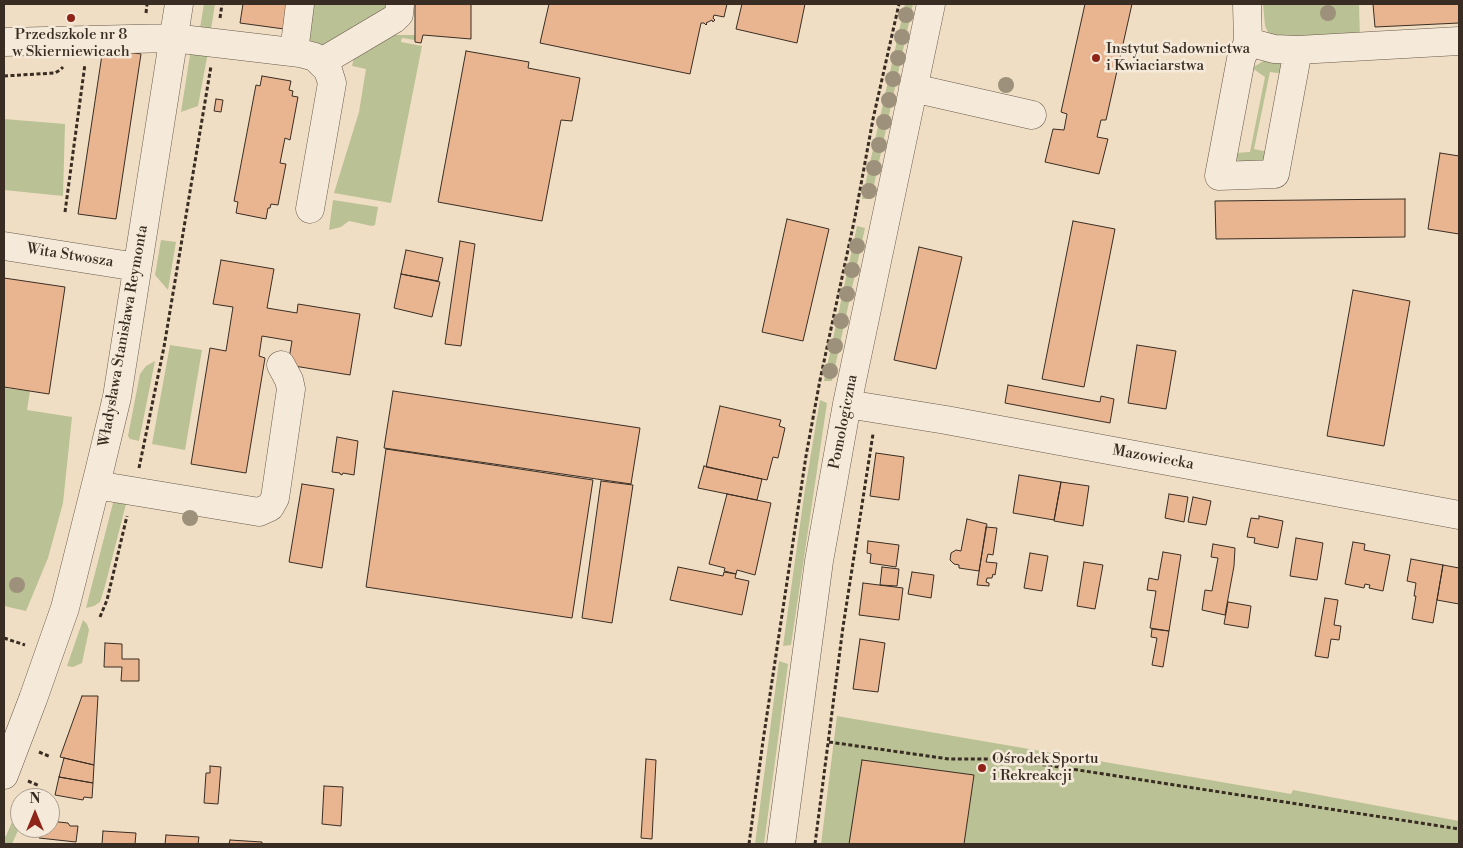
<!DOCTYPE html>
<meta charset="utf-8">
<style>
body{margin:0}
#map{position:relative;width:1463px;height:848px;overflow:hidden;background:#f0dec4;font-family:"Libre Bodoni",serif}
canvas{display:block}
.frame{position:absolute;inset:0;border:5px solid #392d23;pointer-events:none}
.north{position:absolute;left:10px;top:788px;width:50px;height:50px;box-sizing:border-box;background:#f5ead9;border:1px solid #aa9e90;border-radius:50%;rotate:0deg;font-size:14px;font-weight:700;line-height:20px;text-align:center;color:#392d23}
.north::after{content:'';display:block;margin:auto;width:18px;height:22px;background:#8f2418;clip-path:polygon(50% 0,100% 100%,50% 72%,0 100%)}
</style>
<div id="map">
<canvas width="1463" height="848"></canvas>
<div class="frame"></div>
<div class="north">N</div>
</div>
<script>
const c = document.querySelector('canvas').getContext('2d');
c.lineJoin = 'round';
function paint(path, color) {
  c.fillStyle = color;
  c.fill(path, 'evenodd');
}
function shape(rows) {
  const path = new Path2D();
  for (const r of rows) {
    path.moveTo(r[0], r[1]);
    for (let i = 2; i < r.length; i += 2) path.lineTo(r[i], r[i + 1]);
  }
  return path;
}
function stroke(path, color, width, dash) {
  c.strokeStyle = color;
  c.lineWidth = width;
  c.lineCap = dash ? 'butt' : 'round';
  c.setLineDash(dash || []);
  c.stroke(path);
}
function label(font, color, halo, rows, align = 'center') {
  c.font = font + ' "Libre Bodoni",serif';
  c.lineWidth = 5;
  c.setLineDash([]);
  c.textBaseline = 'middle';
  c.strokeStyle = halo;
  c.fillStyle = color;
  for (const [text, x, y, turn = 0] of rows) {
    c.save();
    c.translate(x, y);
    c.rotate((+turn || 0) * Math.PI / 180);
    c.textAlign = isNaN(turn) ? turn : align;
    if (halo) c.strokeText(text, 0, 0);
    c.fillText(text, 0, 0);
    c.restore();
  }
}
paint(shape([
 [204,4,215,4,210,36,199,34],
 [309,4,393,4,391,12,315,50,309,50],
 [905,4,913,4,871,199,862,199],
 [1263,4,1359,4,1360,39,1274,36,1268,32,1265,26],
 [379,35,415,35,415,40,402,38,401,42,422,46,391,203,334,193,359,112,366,69,352,66,354,57],
 [191,49,208,52,198,106,181,112],
 [1265,60,1282,60,1285,74,1270,72,1254,149,1268,152,1263,161,1240,163,1235,156,1235,153,1250,152,1265,77,1252,68],
 [4,119,65,124,63,196,4,190],
 [333,200,378,207,375,225,372,226,349,221,341,227,329,230],
 [857,226,865,228,832,381,824,381],
 [161,240,176,242,168,290,155,275],
 [170,345,202,350,185,450,152,444],
 [155,361,139,441,130,439,128,436,140,374,146,366],
 [4,388,30,391,27,410,72,417,63,503,48,558,26,611,4,606],
 [820,400,827,403,791,645,783,646,805,489],
 [115,502,126,504,105,586,100,602,94,606,86,608,113,503],
 [83,620,87,624,89,630,82,663,73,667,67,666],
 [779,661,788,664,764,844,755,844],
 [837,716,1291,794,1293,790,1459,821,1459,844,821,844],
 [17,810,20,812,20,826,12,844,4,844,4,837,6,836]
]), '#bac194');
const building = shape([
 [243,4,287,4,284,29,240,23,243,4],
 [415,4,471,4,471,39,423,35,421,43,415,42,415,4],
 [549,4,727,4,724,17,714,15,713,18,715,20,713,22,712,20,706,23,707,24,706,25,704,23,701,23,690,74,540,43,549,4],
 [742,4,805,4,797,43,736,29,742,4],
 [1085,4,1132,4,1106,120,1101,120,1097,137,1108,139,1099,174,1045,162,1053,129,1064,130,1067,114,1061,112,1085,4],
 [1373,4,1459,4,1459,23,1375,27,1373,4],
 [103,48,141,54,116,219,78,214,103,48],
 [466,51,529,62,528,68,580,78,572,121,561,120,542,221,438,202,466,51],
 [262,76,291,81,289,90,293,91,292,96,298,97,290,140,285,138,280,163,286,164,278,205,271,204,270,208,268,208,266,219,236,213,238,202,234,201,256,85,260,86,262,76],
 [216,99,223,100,221,112,214,111,216,99],
 [1440,153,1459,156,1459,234,1428,229,1440,153],
 [1405,199,1405,237,1216,239,1215,201,1405,199],
 [787,219,829,229,803,341,762,332,787,219],
 [1073,221,1115,229,1084,387,1042,379,1073,221],
 [460,241,475,244,461,346,445,344,460,241],
 [919,247,962,257,936,369,894,360,919,247],
 [406,250,443,258,438,281,401,274,406,250],
 [221,260,274,269,267,308,297,313,298,304,360,314,350,375,288,365,292,341,262,336,259,356,265,358,246,473,191,464,210,348,226,351,233,307,213,304,221,260],
 [401,274,440,282,432,317,394,308,401,274],
 [4,278,65,287,49,394,4,387,4,278],
 [1353,290,1410,301,1384,446,1327,436,1353,290],
 [1137,345,1176,351,1166,409,1128,403,1137,345],
 [1008,385,1100,402,1101,396,1114,399,1110,423,1005,403,1008,385],
 [393,391,640,428,631,484,384,448,393,391],
 [720,406,781,420,779,426,785,428,778,458,773,457,767,480,706,467,720,406],
 [337,437,358,441,354,475,343,473,342,475,340,474,340,473,332,472,337,437],
 [386,449,593,480,572,618,366,587,386,449],
 [876,453,904,457,899,500,870,496,876,453],
 [704,466,762,479,757,500,698,488,704,466],
 [1019,475,1061,482,1054,520,1013,513,1019,475],
 [601,481,633,485,612,623,582,618,601,481],
 [1061,482,1089,486,1083,526,1054,521,1061,482],
 [302,484,334,489,322,568,289,562,302,484],
 [727,494,771,503,755,575,737,570,736,574,724,571,725,568,709,564,727,494],
 [1169,494,1188,497,1184,522,1165,518,1169,494],
 [1193,497,1211,501,1206,525,1188,522,1193,497],
 [1259,516,1283,521,1278,548,1254,543,1255,538,1247,537,1251,518,1259,519,1259,516],
 [967,519,987,524,979,571,959,568,959,565,954,564,950,560,951,553,956,550,961,551,967,519],
 [986,527,997,528,993,555,988,554,986,562,997,563,995,575,993,574,992,578,987,578,986,582,989,583,989,586,977,585,986,527],
 [1296,538,1323,543,1317,580,1290,576,1296,538],
 [868,541,899,545,896,567,870,563,871,554,867,553,868,541],
 [1353,542,1365,544,1364,550,1390,555,1383,591,1369,588,1370,585,1365,584,1364,588,1345,584,1353,542],
 [1213,544,1235,548,1234,566,1225,615,1202,610,1205,590,1212,591,1218,558,1211,557,1213,544],
 [1163,552,1181,555,1169,631,1150,628,1156,591,1147,590,1149,578,1158,580,1163,552],
 [1030,553,1048,556,1042,591,1024,588,1030,553],
 [1411,559,1443,565,1433,623,1412,619,1416,596,1414,596,1416,583,1407,581,1411,559],
 [1084,562,1103,565,1095,609,1077,606,1084,562],
 [1443,565,1459,568,1459,604,1437,600,1443,565],
 [678,567,723,576,724,572,736,574,735,578,749,581,742,615,670,600,678,567],
 [882,567,899,569,897,586,880,585,882,567],
 [912,572,934,575,931,598,908,594,912,572],
 [863,583,903,588,899,620,859,615,863,583],
 [1325,598,1338,600,1334,625,1341,626,1339,640,1331,639,1328,658,1315,656,1325,598],
 [1228,602,1251,606,1248,628,1224,624,1228,602],
 [1152,629,1169,631,1163,667,1152,665,1157,638,1151,637,1152,629],
 [860,639,885,643,878,692,853,689,860,639],
 [105,643,122,644,122,659,139,659,139,681,121,681,122,667,104,667,105,643],
 [82,696,98,696,94,765,60,757,82,696],
 [64,758,94,765,93,783,59,777,64,758],
 [646,759,656,760,652,839,641,838,646,759],
 [862,760,974,775,964,844,849,844,862,760],
 [210,766,221,767,218,804,204,803,206,773,210,773,210,766],
 [59,777,93,783,92,798,84,797,83,800,55,795,59,777],
 [324,786,343,787,341,826,322,824,324,786],
 [50,821,68,823,70,826,78,826,76,842,39,838,40,828,50,828,50,821],
 [103,831,136,833,135,844,102,844,103,831],
 [166,835,199,837,198,844,165,844,166,835],
 [230,840,262,842,262,844,229,844,230,840]
]);
paint(building, '#e8b590');
stroke(building, '#392d23', 1);
const minor = shape([
 [1247,4,1248,42,1274,49,1298,50,1459,41],
 [4,42,173,38,300,53,315,57,328,70,332,83,310,209],
 [1248,42,1241,59,1219,176,1275,174,1298,50],
 [294,52,300,4],
 [323,65,330,57,394,19,399,14,400,4],
 [913,88,1032,115],
 [4,246,137,267],
 [847,404,946,420,1459,515],
 [96,485,259,512,270,507,275,498,291,389,289,380,281,365],
 [4,775,33,699,65,608,99,472,117,397,179,4],
 [781,844,819,561,847,404,931,4]
]);
stroke(minor, '#67594b', 29);
stroke(shape([
 [146,13,147,4],
 [220,18,222,4],
 [4,76,55,73,60,70,63,67],
 [65,212,85,64],
 [139,468,164,347,211,66],
 [100,617,107,600,127,516],
 [4,638,25,645],
 [829,742,949,759,1007,759,1459,829],
 [39,752,51,757],
 [28,781,40,786],
 [18,805,20,806],
 [749,844,763,741,806,456,820,380,855,217,873,119,899,4],
 [815,844,843,627,873,434]
]), '#392d23', 3, [4, 2.5]);
stroke(minor, '#f5ead9', 28);
c.fillStyle = '#9d917b';
for (const [x, y] of [
 [1328,13],
 [906,15],
 [902,37],
 [898,58],
 [893,79],
 [1006,85],
 [889,100],
 [884,122],
 [879,145],
 [874,168],
 [869,191],
 [857,246],
 [852,270],
 [847,294],
 [841,321],
 [835,346],
 [830,371],
 [190,518],
 [17,585]
]) {
  c.beginPath();
  c.arc(x, y, 8, 0, 2 * Math.PI);
  c.fill();
}
for (const [x, y, r, color] of [
 [71,18,5,"#8f2418"],
 [1096,58,5,"#8f2418"],
 [982,768,5,"#8f2418"]
]) {
  const dot = new Path2D();
  dot.arc(x, y, r, 0, 2 * Math.PI);
  c.fillStyle = color;
  c.fill(dot);
  stroke(dot, '#f5ead9', 2);
}
label('15px', '#392d23', '#f5ead9', [
 ["Przedszkole nr 8",71,35,"center"],
 ["w Skierniewicach",71,52,"center"],
 ["Instytut Sadownictwa",1106,49],
 ["i Kwiaciarstwa",1106,66],
 ["Ośrodek Sportu",992,759],
 ["i Rekreakcji",992,776]
], 'left');
label('15px', '#392d23', '#f5ead9', [
 ["Wita Stwosza",70,256,9],
 ["Władysława Stanisława Reymonta",124,336,-80],
 ["Pomologiczna",844,422,-79],
 ["Mazowiecka",1153,458,10]
]);
</script>
